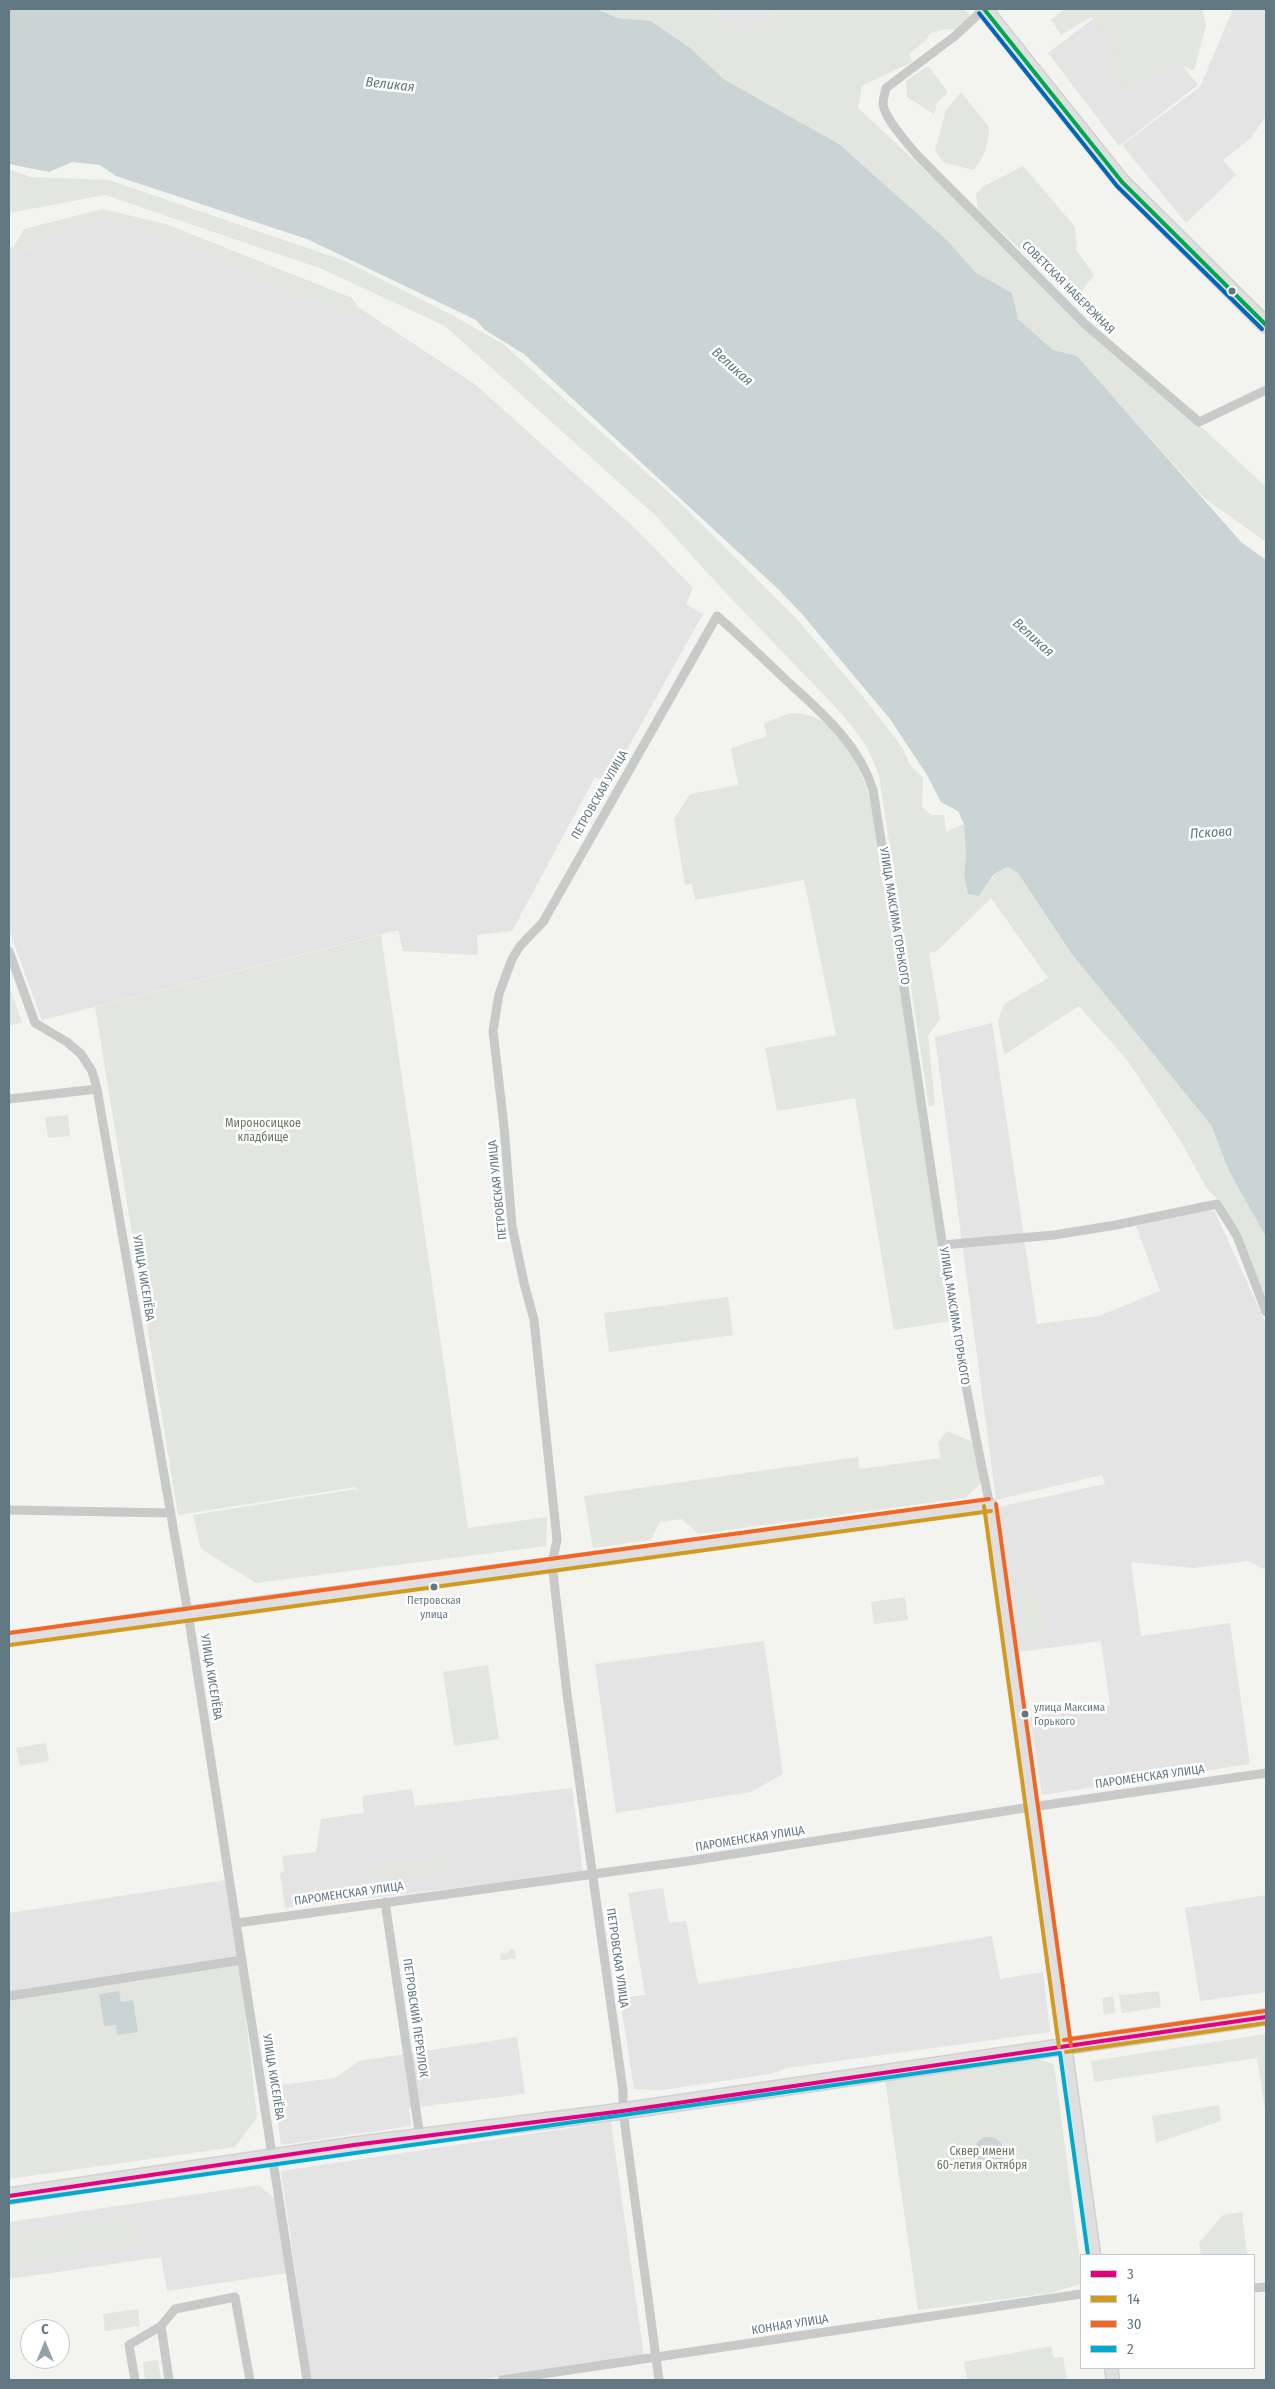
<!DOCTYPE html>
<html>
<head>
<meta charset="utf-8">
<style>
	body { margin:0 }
	#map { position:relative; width:1275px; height:2389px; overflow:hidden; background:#f3f3f0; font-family:"Fira Sans Condensed",sans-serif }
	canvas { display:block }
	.frame { position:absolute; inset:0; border:10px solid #617782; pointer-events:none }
	.legend { position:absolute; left:1080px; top:2254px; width:175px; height:115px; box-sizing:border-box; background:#fff; border:1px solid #c0c9cd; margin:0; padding:6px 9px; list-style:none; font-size:15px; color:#617782 }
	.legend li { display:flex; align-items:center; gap:10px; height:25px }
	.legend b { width:25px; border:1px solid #c0c9cd }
	.north { position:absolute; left:20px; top:2319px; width:50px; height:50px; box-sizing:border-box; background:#fff; border:1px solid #c0c9cd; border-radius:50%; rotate:0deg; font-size:14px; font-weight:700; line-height:20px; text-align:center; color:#617782 }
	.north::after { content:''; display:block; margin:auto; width:18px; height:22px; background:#94a2a8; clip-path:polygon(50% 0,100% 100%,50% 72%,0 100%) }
</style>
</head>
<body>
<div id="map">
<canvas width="1275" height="2389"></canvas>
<div class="frame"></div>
<ul class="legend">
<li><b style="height:6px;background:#e5007d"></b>3</li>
<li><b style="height:6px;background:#d29a20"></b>14</li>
<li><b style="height:6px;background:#f26522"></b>30</li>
<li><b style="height:6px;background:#00a9ce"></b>2</li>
</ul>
<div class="north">С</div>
</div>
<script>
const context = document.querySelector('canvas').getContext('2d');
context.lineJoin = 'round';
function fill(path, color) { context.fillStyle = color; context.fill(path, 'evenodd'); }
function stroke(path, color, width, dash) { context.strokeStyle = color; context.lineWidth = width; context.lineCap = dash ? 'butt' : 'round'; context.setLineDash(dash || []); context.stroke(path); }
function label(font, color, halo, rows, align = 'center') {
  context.font = font + ' "Fira Sans Condensed",sans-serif'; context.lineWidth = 5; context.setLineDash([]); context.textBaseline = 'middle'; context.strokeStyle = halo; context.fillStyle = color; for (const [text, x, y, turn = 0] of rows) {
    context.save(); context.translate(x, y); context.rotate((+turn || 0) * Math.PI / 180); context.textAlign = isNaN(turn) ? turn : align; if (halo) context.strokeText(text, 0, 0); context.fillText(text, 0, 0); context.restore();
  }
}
const built = new Path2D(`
	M 703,9 L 783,9 L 748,37 Z
	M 1106,9 L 1138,9 L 1198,85 L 1119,146 L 1048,53 Z
	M 1233,9 L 1266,9 L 1266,116 L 1251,138 L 1223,160 L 1236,175 L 1186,223 L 1122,145 L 1200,87 Z
	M 100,218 L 158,232 L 350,317 L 358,307 L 476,385 L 636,529 L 693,588 L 686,604 L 703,614 L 624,755 L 619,753 L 604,781 L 595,777 L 512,931 L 477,935 L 478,955 L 403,951 L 398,930 L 42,1020 L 9,930 L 9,246 L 22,252 L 72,227 Z
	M 992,1023 L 1037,1324 L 1099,1316 L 1160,1291 L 1136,1226 L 1210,1210 L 1215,1212 L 1266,1324 L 1266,1570 L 1248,1561 L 1193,1568 L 1131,1562 L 1141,1636 L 1230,1623 L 1250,1764 L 1042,1795 L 1030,1717 L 1110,1705 L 1101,1641 L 1018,1652 L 998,1507 L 1105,1484 L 1102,1475 L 996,1500 L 935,1037 Z
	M 764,1641 L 783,1774 L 751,1792 L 616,1813 L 595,1664 Z
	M 572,1788 L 583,1873 L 285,1908 L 280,1873 L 284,1872 L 282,1856 L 316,1852 L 321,1819 L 364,1813 L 362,1796 L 412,1789 L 415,1806 Z
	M 225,1880 L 240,1964 L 9,1999 L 9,1913 Z
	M 663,1888 L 669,1923 L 686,1921 L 698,1984 L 992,1936 L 1000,1979 L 1043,1972 L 1050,2032 L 787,2068 L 770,2074 L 662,2090 L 634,2089 L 620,1998 L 645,1995 L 628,1893 Z
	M 1266,1895 L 1266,1992 L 1200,2001 L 1185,1908 Z
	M 517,2037 L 525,2094 L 409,2108 L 411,2126 L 281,2145 L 273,2086 L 335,2078 L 359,2061 Z
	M 611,2122 L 644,2357 L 477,2380 L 311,2380 L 281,2171 Z
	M 259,2185 L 275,2199 L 287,2273 L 167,2291 L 161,2257 L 9,2279 L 9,2222 Z`);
const green = new Path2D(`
	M 596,9 L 703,9 L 748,36 L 783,9 L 964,9 L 971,17 L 958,30 L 948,29 L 930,33 L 925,41 L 909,54 L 912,62 L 862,86 L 858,108 L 1266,487 L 1266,542 L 1203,497 L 1077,357 L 1053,350 L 1018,319 L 1012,293 L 975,272 L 948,241 L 839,144 L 725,80 L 689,47 L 651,21 L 618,18 Z
	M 1065,9 L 1202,9 L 1206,25 L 1194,71 L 1173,60 L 1130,90 L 1107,63 L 1118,51 L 1091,17 L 1061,35 L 1051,20 Z
	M 928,66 L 948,92 L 937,103 L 934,114 L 907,97 L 906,81 Z
	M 961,92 L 989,127 C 988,144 985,157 973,170 L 943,162 L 935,150 L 946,110 Z
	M 1023,166 L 1075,227 L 1077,251 L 1094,275 L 1079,295 L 1070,296 L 978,210 L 976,194 L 984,186 Z
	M 9,169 L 30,177 L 109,180 L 345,261 L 452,315 L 503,344 L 678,501 L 795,617 L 865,699 L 902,747 L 911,766 L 923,778 L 922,807 L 931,815 L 944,815 L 946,832 L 964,824 L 966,855 L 964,874 L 979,896 L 995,874 L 1009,867 L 1018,873 L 1071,953 L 1211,1125 L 1229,1171 L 1266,1237 L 1266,1303 L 1242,1235 L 1222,1203 L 1207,1189 L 1180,1140 L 1128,1061 L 1079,1006 L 1004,1055 L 998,1021 L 1004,1004 L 1048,978 L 991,898 L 937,951 L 929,953 L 940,1019 L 928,1036 L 935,1104 L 929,1107 L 879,775 L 866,745 L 842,714 L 725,592 L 656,516 L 445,326 L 322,269 L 105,195 L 9,213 Z
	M 102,209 L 166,224 L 352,298 L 358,307 L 350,317 L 158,232 L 100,218 L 72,227 L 21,252 L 13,248 L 24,229 Z
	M 790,713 C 859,711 874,814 886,864 L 956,1320 L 894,1330 L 855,1098 L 777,1111 L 765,1048 L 836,1035 L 804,880 L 695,900 L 692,884 L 685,885 L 674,819 L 690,794 L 738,785 L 731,748 L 767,736 L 764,723 Z
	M 381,935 L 468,1528 L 547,1517 L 546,1546 L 256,1583 L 201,1549 L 193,1515 L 356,1489 L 360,1505 L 356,1487 L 178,1515 L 95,1007 Z
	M 9,986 L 22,1022 L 9,1026 Z
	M 68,1115 L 70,1136 L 48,1138 L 45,1117 Z
	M 728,1297 L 733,1335 L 609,1352 L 604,1313 Z
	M 947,1431 L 975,1443 L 981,1483 L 965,1498 L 698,1534 L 682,1519 L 660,1522 L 651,1540 L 593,1548 L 584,1496 L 858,1457 L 859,1469 L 941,1458 L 938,1443 Z
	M 1025,1567 L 1030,1602 L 1040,1601 L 1045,1637 L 1027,1640 L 1018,1568 Z
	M 905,1597 L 908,1620 L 874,1624 L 871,1602 Z
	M 488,1665 L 499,1739 L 454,1746 L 443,1672 Z
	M 46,1743 L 49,1761 L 20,1766 L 16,1748 Z
	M 446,1857 L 448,1872 L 375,1882 L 373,1867 Z
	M 509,1949 L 514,1949 L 516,1958 L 501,1960 L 500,1954 L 510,1952 Z
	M 240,1964 L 257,2118 L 235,2147 L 9,2179 L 9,1999 Z
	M 1159,1991 L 1161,2007 L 1122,2013 L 1119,1995 Z
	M 1113,1996 L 1115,2013 L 1104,2015 L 1102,1998 Z
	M 1266,2034 L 1266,2116 L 1257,2058 L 1094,2082 L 1091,2061 Z
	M 1035,2058 L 1054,2064 L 1081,2267 L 1081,2284 L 1050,2293 L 918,2310 L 885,2079 Z
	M 1219,2105 L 1221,2121 L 1156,2143 L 1152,2116 Z
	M 1242,2212 L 1247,2255 L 1201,2255 L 1199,2243 L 1223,2215 Z
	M 137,2217 L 141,2244 L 9,2265 L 9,2236 Z
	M 138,2309 L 140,2326 L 105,2331 L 103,2314 Z
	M 1051,2346 L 1054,2358 L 1063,2357 L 1067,2380 L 967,2379 L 964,2362 Z
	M 158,2360 L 161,2380 L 145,2380 L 143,2362 Z`);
const water = new Path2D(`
	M 9,9 L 596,9 L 618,18 L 651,21 L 689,47 L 725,80 L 839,144 L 948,241 L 975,272 L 1012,293 L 1018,319 L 1053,350 L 1077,356 L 1241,542 L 1266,560 L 1266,1237 L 1229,1171 L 1211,1125 L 1071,953 L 1018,873 L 1008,867 L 994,874 L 979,896 L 968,894 L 964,874 L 966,855 L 964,824 L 958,811 L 941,802 L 927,775 L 890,719 L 802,614 L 777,588 L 524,354 L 485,330 L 476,320 L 307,239 L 116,176 L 100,165 L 72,162 L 49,172 L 9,164 Z
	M 119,1991 L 121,2002 L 133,2000 L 138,2032 L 117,2035 L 116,2025 L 104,2026 L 99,1994 Z
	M974 2152a15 15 0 1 1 30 0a15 15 0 1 1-30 0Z`);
const minor = new Path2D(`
	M 984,9 L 955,36 L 886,88 C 885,93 883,99 883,104 C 884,118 908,144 918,156 L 1085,324 L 1199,422 L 1266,390
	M 9,951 L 35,1023 L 67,1042 L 81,1054 L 92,1071 L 97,1089 L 188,1613 L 307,2380
	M 9,1099 L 97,1089
	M 943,1245 L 1054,1235 L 1116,1225 L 1217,1204 L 1237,1236 L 1266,1312
	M 9,1510 L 170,1513
	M 385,1902 L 420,2137
	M 237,1923 L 689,1861 L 1018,1809 L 1266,1773
	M 9,1996 L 242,1960
	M 1254,2288 L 1266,2287
	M 161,2326 L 169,2380
	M 135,2380 L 129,2345 L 161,2326 L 175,2309 L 235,2297 L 250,2380
	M 502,2380 L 1081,2294
	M 659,2380 L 623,2111 L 623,2090 L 567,1694 L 552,1563 L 557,1540 L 534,1320 L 524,1283 L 512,1226 L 504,1126 L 493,1031 L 499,994 L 512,959 L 520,946 L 543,922 L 717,616 C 741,637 764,659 787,681 C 821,712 859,744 873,790 C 889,887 904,984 918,1081 C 939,1223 959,1365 990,1505`);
const secondary = new Path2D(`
	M 9,1639 L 188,1613 L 990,1505 L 1094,2255
	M 1111,2368 L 1113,2380`);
const primary = new Path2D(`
	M 984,9 L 1122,182 L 1266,325
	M 9,2196 L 354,2145 L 623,2111 L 1266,2017`);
const bus1 = new Path2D(`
	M 9,2196 L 354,2145 L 623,2111 L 1266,2017`);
const bus2 = new Path2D(`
	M 984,1506 L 1059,2047
	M 10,1645 L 991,1511
	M 1066,2052 L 1266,2023`);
const bus3 = new Path2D(`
	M 996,1504 L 1071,2045
	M 9,1633 L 989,1499
	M 1064,2040 L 1265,2011`);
const bus4 = new Path2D(`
	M 10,2202 L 1060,2053 L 1088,2255`);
const bus5 = new Path2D(`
	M 984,9 L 1122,182 L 1266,325`);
const bus6 = new Path2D(`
	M 979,13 L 1117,186 L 1262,329`);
const markers = [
	[1232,291,4.5,"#617782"],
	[434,1587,4.5,"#617782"],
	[1025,1714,4.5,"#617782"]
];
const busNames = [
	["Петровская",434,1601],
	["улица",434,1615],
	["улица Максима",1034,1708,"left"],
	["Горького",1034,1722,"left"]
];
const streetNames = [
	["СОВЕТСКАЯ НАБЕРЕЖНАЯ",1068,288,45],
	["ПЕТРОВСКАЯ УЛИЦА",600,795,-60],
	["УЛИЦА МАКСИМА ГОРЬКОГО",894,916,81],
	["ПЕТРОВСКАЯ УЛИЦА",498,1190,-96],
	["УЛИЦА КИСЕЛЁВА",143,1278,81],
	["УЛИЦА МАКСИМА ГОРЬКОГО",954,1316,81],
	["УЛИЦА КИСЕЛЁВА",211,1677,81],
	["ПАРОМЕНСКАЯ УЛИЦА",1150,1777,-8],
	["ПАРОМЕНСКАЯ УЛИЦА",750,1839,-9],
	["ПАРОМЕНСКАЯ УЛИЦА",349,1894,-8],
	["ПЕТРОВСКАЯ УЛИЦА",617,1958,82],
	["ПЕТРОВСКИЙ ПЕРЕУЛОК",415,2018,82],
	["УЛИЦА КИСЕЛЁВА",273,2077,81],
	["КОННАЯ УЛИЦА",790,2325,-9]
];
const parkNames = [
	["Мироносицкое",263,1124],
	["кладбище",263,1138],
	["Сквер имени",982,2152],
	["60-летия Октября",982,2166]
];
const waterNames = [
	["Великая",390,85,6],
	["Великая",732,367,42],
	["Великая",1033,638,42],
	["Пскова",1211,833,-4]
];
fill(built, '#e3e4e3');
fill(green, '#e2e6de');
fill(water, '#cad4d5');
stroke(secondary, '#ced0cf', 15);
stroke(primary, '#d1d1d1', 18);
stroke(minor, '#c8caca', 9);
stroke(secondary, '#dedfde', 12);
stroke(primary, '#dedfde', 15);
stroke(bus1, '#e5007d', 4);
stroke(bus2, '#d29a20', 4);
stroke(bus3, '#f26522', 4);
stroke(bus4, '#00a9ce', 4);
stroke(bus5, '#00a651', 4);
stroke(bus6, '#0065bd', 4);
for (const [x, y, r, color] of markers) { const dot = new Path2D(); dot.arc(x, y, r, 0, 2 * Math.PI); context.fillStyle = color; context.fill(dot); stroke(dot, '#fff', 2); }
label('11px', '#617782', '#fff', busNames);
label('12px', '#617782', '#fff', streetNames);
label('12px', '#687960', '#fff', parkNames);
label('italic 14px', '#5c7a80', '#fff', waterNames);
</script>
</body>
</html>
